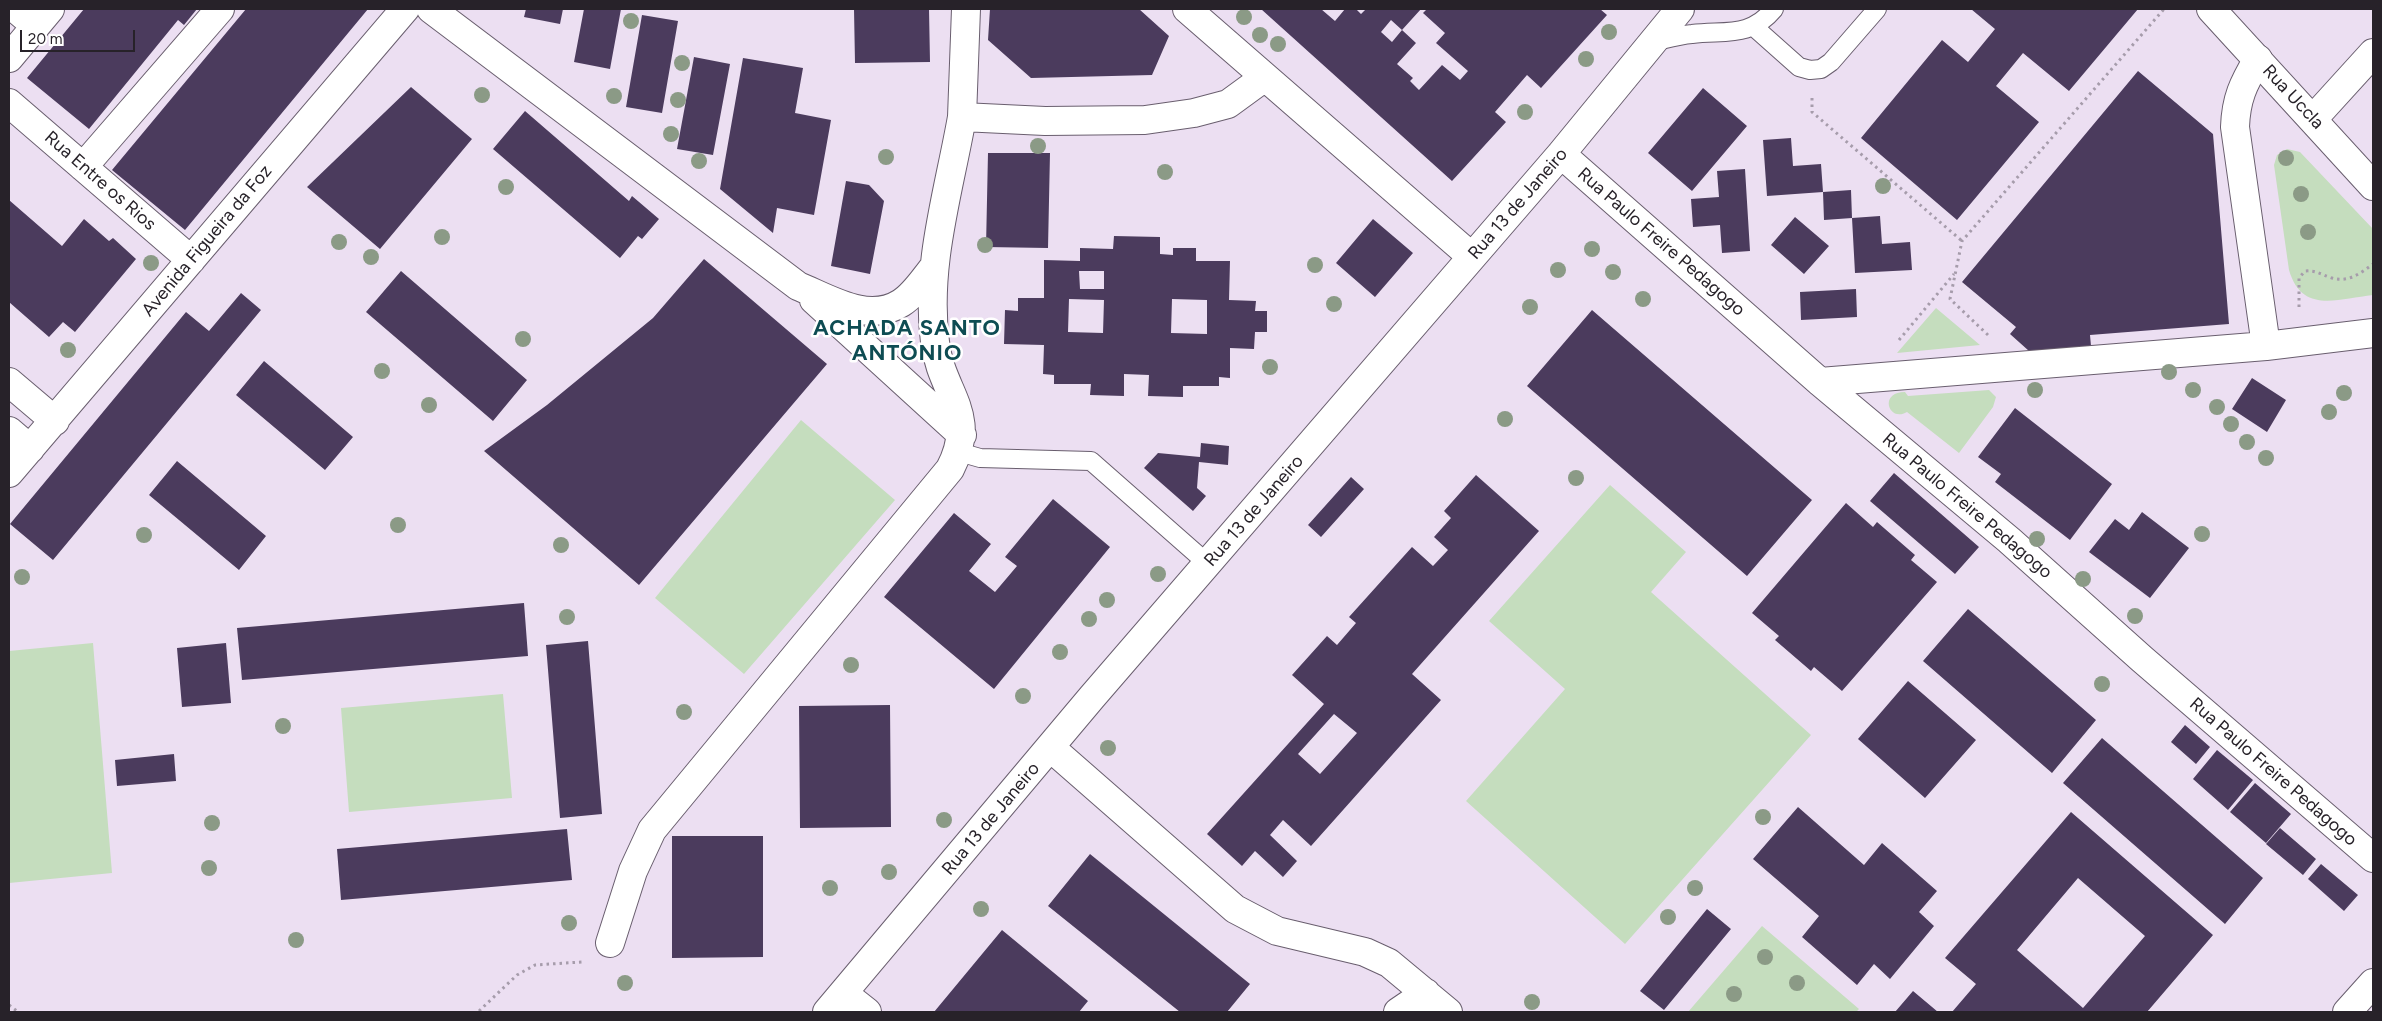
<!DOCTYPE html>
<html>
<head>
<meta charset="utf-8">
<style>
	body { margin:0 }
	#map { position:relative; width:2382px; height:1021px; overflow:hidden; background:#ecdff2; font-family:Figtree,sans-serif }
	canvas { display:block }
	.frame { position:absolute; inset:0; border:10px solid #272229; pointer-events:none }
	.scale { position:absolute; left:20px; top:30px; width:115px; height:22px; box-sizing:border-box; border:2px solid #272229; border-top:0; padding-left:6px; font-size:15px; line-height:18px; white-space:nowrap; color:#272229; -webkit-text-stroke:4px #fff; paint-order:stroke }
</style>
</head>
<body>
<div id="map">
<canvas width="2382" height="1021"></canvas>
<div class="frame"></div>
<div class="scale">20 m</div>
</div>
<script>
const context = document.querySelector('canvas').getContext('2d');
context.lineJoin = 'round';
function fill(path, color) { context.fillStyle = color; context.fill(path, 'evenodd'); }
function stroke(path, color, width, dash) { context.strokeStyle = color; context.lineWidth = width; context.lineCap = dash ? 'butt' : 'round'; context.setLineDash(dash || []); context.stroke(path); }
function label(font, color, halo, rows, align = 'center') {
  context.font = font + ' Figtree,sans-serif'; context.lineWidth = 5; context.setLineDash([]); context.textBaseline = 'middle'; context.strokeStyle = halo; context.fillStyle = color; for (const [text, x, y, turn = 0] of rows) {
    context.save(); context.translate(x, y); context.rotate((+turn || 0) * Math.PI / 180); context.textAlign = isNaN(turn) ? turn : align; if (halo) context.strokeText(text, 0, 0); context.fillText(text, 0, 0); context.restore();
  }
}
const green = new Path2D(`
	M 2287,149 L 2300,152 L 2373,229 L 2373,295 C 2337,299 2302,314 2289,270 L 2274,165 L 2277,155 Z
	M 1936,308 L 1980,345 L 1897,353 Z
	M 1989,390 L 1996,397 L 1993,407 L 1959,453 L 1907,412 C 1889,423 1878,392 1905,392 L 1908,396 Z
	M 801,420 L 895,500 L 744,674 L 655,598 Z
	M 1610,485 L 1686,552 L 1651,592 L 1811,735 L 1625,944 L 1466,801 L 1565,689 L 1489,621 Z
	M 93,643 L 112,873 L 9,883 L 9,651 Z
	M 503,694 L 512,798 L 349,812 L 341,708 Z
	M 1762,926 L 1859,1009 L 1856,1012 L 1688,1012 Z`);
const building = new Path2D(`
	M 84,9 L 197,9 L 184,25 L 178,20 L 89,129 L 27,78 Z
	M 246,9 L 368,9 L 185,230 L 112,170 Z
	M 526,9 L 563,9 L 560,24 L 524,17 Z
	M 584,9 L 621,9 L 610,69 L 574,62 Z
	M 854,9 L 929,9 L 930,62 L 855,63 Z
	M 990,9 L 1139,9 L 1169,36 L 1152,75 L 1031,78 L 988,40 Z
	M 1261,9 L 1321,9 L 1335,21 L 1345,9 L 1356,9 L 1361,14 L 1366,9 L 1421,9 L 1402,30 L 1416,43 L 1397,64 L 1413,78 L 1410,81 L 1419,90 L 1442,65 L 1460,80 L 1468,71 L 1436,43 L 1445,33 L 1423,13 L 1427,9 L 1600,9 L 1607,15 L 1541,88 L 1527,75 L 1495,112 L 1506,122 L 1452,181 ZM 1391,20 L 1402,30 L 1392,42 L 1381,32 Z
	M 1971,9 L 2138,9 L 2069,91 L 2023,53 L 1996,86 L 2039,122 L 1957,220 L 1861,138 L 1942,40 L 1968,62 L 1995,29 Z
	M 642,15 L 678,21 L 662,113 L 626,107 Z
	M 694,57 L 730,64 L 713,155 L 677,149 Z
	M 743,58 L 803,68 L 795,113 L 831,120 L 814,215 L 777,208 L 773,233 L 720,189 Z
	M 2138,71 L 2213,134 L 2229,324 L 2090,335 L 2091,346 L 2029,351 L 2010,334 L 2016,327 L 1962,282 Z
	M 411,87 L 472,139 L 380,249 L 307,187 Z
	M 1703,88 L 1747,126 L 1692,191 L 1648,153 Z
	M 525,111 L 629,201 L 632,196 L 659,219 L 642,239 L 638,236 L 620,258 L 493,149 Z
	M 1791,138 L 1793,166 L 1821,164 L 1823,192 L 1851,190 L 1852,218 L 1880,216 L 1882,244 L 1910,242 L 1912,270 L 1855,273 L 1852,218 L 1824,220 L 1823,192 L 1767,196 L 1763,140 Z
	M 988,153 L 1050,153 L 1048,248 L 986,247 Z
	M 1745,169 L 1750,251 L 1722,253 L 1720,225 L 1693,227 L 1691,199 L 1719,197 L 1717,171 Z
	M 846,181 L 869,185 L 884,201 L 870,274 L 831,266 Z
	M 9,200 L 62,246 L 84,219 L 109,241 L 113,238 L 136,259 L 75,332 L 63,322 L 49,337 L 9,302 Z
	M 1795,217 L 1829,246 L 1804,274 L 1771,245 Z
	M 1373,219 L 1413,253 L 1375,297 L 1336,263 Z
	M 1114,236 L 1160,237 L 1160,254 L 1173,255 L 1173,248 L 1196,248 L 1196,261 L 1230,261 L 1229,300 L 1256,301 L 1255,311 L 1267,311 L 1267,332 L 1255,332 L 1254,349 L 1230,348 L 1230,378 L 1219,377 L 1219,386 L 1183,386 L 1183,397 L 1148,396 L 1149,375 L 1124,374 L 1124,396 L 1090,395 L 1091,384 L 1054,384 L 1054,375 L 1043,374 L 1044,345 L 1004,344 L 1005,310 L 1018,311 L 1018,298 L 1044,298 L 1044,260 L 1080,261 L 1080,248 L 1113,249 ZM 1079,271 L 1104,271 L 1104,289 L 1080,289 ZM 1069,299 L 1104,300 L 1103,333 L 1068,332 ZM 1172,299 L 1207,300 L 1207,334 L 1171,333 Z
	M 704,259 L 827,364 L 639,585 L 484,451 L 547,405 L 653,318 Z
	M 401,271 L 527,380 L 493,421 L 366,312 Z
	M 1856,289 L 1857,317 L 1801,320 L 1800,292 Z
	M 241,293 L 261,310 L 53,560 L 10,524 L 186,312 L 209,331 Z
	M 1592,310 L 1812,500 L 1747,576 L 1527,386 Z
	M 264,361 L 353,437 L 325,470 L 236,395 Z
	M 2252,378 L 2286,400 L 2267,432 L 2232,409 Z
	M 2015,408 L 2112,484 L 2070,540 L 1995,482 L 2001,474 L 1978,457 Z
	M 1201,443 L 1229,446 L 1228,465 L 1199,462 L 1197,488 L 1206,496 L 1193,511 L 1144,468 L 1158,453 L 1200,457 Z
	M 177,461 L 266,536 L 239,570 L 149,495 Z
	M 1894,473 L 1979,547 L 1955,574 L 1870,501 Z
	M 1476,475 L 1539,531 L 1412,674 L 1441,700 L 1311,846 L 1283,820 L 1270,835 L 1297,861 L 1283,877 L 1255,851 L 1242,866 L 1207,834 L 1324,704 L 1292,675 L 1327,636 L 1337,645 L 1356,623 L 1349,617 L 1412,547 L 1433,566 L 1448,550 L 1434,537 L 1451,518 L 1444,511 ZM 1334,714 L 1357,733 L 1320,774 L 1298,754 Z
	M 1351,477 L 1364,489 L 1321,537 L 1308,525 Z
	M 1053,499 L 1110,547 L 994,689 L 884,597 L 954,513 L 991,544 L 969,571 L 995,592 L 1017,566 L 1005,557 Z
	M 1846,503 L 1873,527 L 1877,522 L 1915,555 L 1911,560 L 1937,582 L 1842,691 L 1814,667 L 1811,671 L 1775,640 L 1779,636 L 1752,613 Z
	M 2142,512 L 2189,548 L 2150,598 L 2089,552 L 2115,519 L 2129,530 Z
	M 524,603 L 528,656 L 242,680 L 237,628 Z
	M 1968,609 L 2096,720 L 2052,773 L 1923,661 Z
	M 588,641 L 602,814 L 560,818 L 546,645 Z
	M 226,643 L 231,703 L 182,707 L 177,648 Z
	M 1908,681 L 1976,740 L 1925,798 L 1858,739 Z
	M 890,705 L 891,827 L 800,828 L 799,706 Z
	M 2185,725 L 2210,747 L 2196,764 L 2171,742 Z
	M 2102,738 L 2263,878 L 2225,924 L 2063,783 Z
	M 2217,750 L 2253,780 L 2228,810 L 2193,779 Z
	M 174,754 L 176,781 L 117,786 L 115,760 Z
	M 2255,783 L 2291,814 L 2266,843 L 2230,812 Z
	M 1798,807 L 1864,865 L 1882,843 L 1937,891 L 1919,912 L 1934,926 L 1890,979 L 1874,964 L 1857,985 L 1802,937 L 1819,916 L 1753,859 Z
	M 2071,812 L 2213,935 L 2147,1012 L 1952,1012 L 1976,984 L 1945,958 ZM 2078,878 L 2145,936 L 2083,1008 L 2017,950 Z
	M 2280,828 L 2316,859 L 2303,875 L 2266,844 Z
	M 567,829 L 572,880 L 341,900 L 337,849 Z
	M 672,836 L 763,836 L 763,957 L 672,958 Z
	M 1090,854 L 1250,984 L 1227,1012 L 1180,1012 L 1048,906 Z
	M 2321,864 L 2358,895 L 2344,911 L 2308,879 Z
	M 1707,909 L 1731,929 L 1664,1010 L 1640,991 Z
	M 1002,930 L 1088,1001 L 1079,1012 L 934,1012 Z
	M 1913,991 L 1938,1012 L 1895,1012 Z`);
const path = new Path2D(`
	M 1812,98 L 1812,112 L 1962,241
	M 2299,307 L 2299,278 L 2305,271 C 2316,270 2322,275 2332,278 C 2348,283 2361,273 2373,264
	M 1988,335 L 1950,299 L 1962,241 L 2164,9
	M 1899,340 L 1954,274
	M 9,1005 L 18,1012
	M 479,1011 L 517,975 L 535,965 L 582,962`);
const service = new Path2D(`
	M 1754,27 L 1799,67 L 1810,70 L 1821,69 L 1831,62 L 1877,9
	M 1653,42 C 1666,39 1679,35 1692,34 C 1726,30 1750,38 1774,9
	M 959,452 L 980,458 L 1091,461 L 1208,564`);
const minor = new Path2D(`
	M 16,9 L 36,26
	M 431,9 L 798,286 C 830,299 868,324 901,303 C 914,295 924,279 933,268
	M 1187,9 L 1472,257
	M 9,58 L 50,9
	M 2258,59 C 2243,84 2236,99 2235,127 L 2266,346
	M 9,103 L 191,260
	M 962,117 L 966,9
	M 2313,119 L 2373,53
	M 1561,154 L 1820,382 L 2009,540 L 2142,659 L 2373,858
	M 83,167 L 220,9
	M 814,300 L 962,435
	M 9,382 L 55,421
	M 1820,382 L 2266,346 L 2373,333
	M 9,431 L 30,449
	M 9,473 L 405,9
	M 1051,748 L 1235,909 L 1277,931 L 1365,952 L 1389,963 L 1448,1012
	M 610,943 L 633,871 L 652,830 L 950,469 C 979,413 941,394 935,342 C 925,266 949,191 962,117 L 1045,121 L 1145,120 L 1194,113 L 1228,104 L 1265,77
	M 843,993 L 867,1012
	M 827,1012 L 1092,697 L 1561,154 L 1680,9
	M 1398,1012 L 1426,993`);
const tertiary = new Path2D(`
	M 2211,9 L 2373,186
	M 2347,1012 L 2373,983`);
const trees = [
	[1244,17],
	[631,21],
	[1609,32],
	[1260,35],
	[1278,44],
	[1586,59],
	[682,63],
	[482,95],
	[614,96],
	[678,100],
	[1525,112],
	[671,134],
	[1038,146],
	[886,157],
	[2286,158],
	[699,161],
	[1165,172],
	[1883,186],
	[506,187],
	[2301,194],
	[2308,232],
	[442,237],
	[339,242],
	[985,245],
	[1592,249],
	[371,257],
	[151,263],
	[1315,265],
	[1558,270],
	[1613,272],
	[1643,299],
	[1334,304],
	[1530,307],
	[523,339],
	[68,350],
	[1270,367],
	[382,371],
	[2169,372],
	[2035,390],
	[2193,390],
	[2344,393],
	[429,405],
	[2217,407],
	[2329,412],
	[1505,419],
	[2231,424],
	[2247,442],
	[2266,458],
	[1576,478],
	[398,525],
	[2202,534],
	[144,535],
	[2037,539],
	[561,545],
	[1158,574],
	[22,577],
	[2083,579],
	[1107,600],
	[2135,616],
	[567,617],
	[1089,619],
	[1060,652],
	[851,665],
	[2102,684],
	[1023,696],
	[684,712],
	[283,726],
	[1108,748],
	[1763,817],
	[944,820],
	[212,823],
	[209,868],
	[889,872],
	[830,888],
	[1695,888],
	[981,909],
	[1668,917],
	[569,923],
	[296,940],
	[1765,957],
	[625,983],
	[1797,983],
	[1734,994],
	[1532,1002]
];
const streetNames = [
	["Rua Uccla",2293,97,47],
	["Rua Entre os Rios",100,181,41],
	["Rua 13 de Janeiro",1518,204,-49],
	["Avenida Figueira da Foz",207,241,-50],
	["Rua Paulo Freire Pedagogo",1661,242,41],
	["Rua Paulo Freire Pedagogo",1967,506,40],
	["Rua 13 de Janeiro",1254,511,-49],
	["Rua Paulo Freire Pedagogo",2273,772,41],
	["Rua 13 de Janeiro",991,819,-50]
];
const districtNames = [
	["ACHADA SANTO",907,329],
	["ANTÓNIO",907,354]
];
fill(green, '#c5ddbe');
fill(building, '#4b3b5d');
stroke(service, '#695e6e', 20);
stroke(minor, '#695e6e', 30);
stroke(tertiary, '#695e6e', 30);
stroke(path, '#a69cab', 3, [2.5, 4]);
stroke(service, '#fff', 18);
stroke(minor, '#fff', 28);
stroke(tertiary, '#fff', 28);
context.fillStyle = '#8b9a86';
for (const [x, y] of trees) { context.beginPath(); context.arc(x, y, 8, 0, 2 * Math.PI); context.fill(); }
label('18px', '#272229', '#fff', streetNames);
context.letterSpacing = '1px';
label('bold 22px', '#0e4c53', '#fff', districtNames);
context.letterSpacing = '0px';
</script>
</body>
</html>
